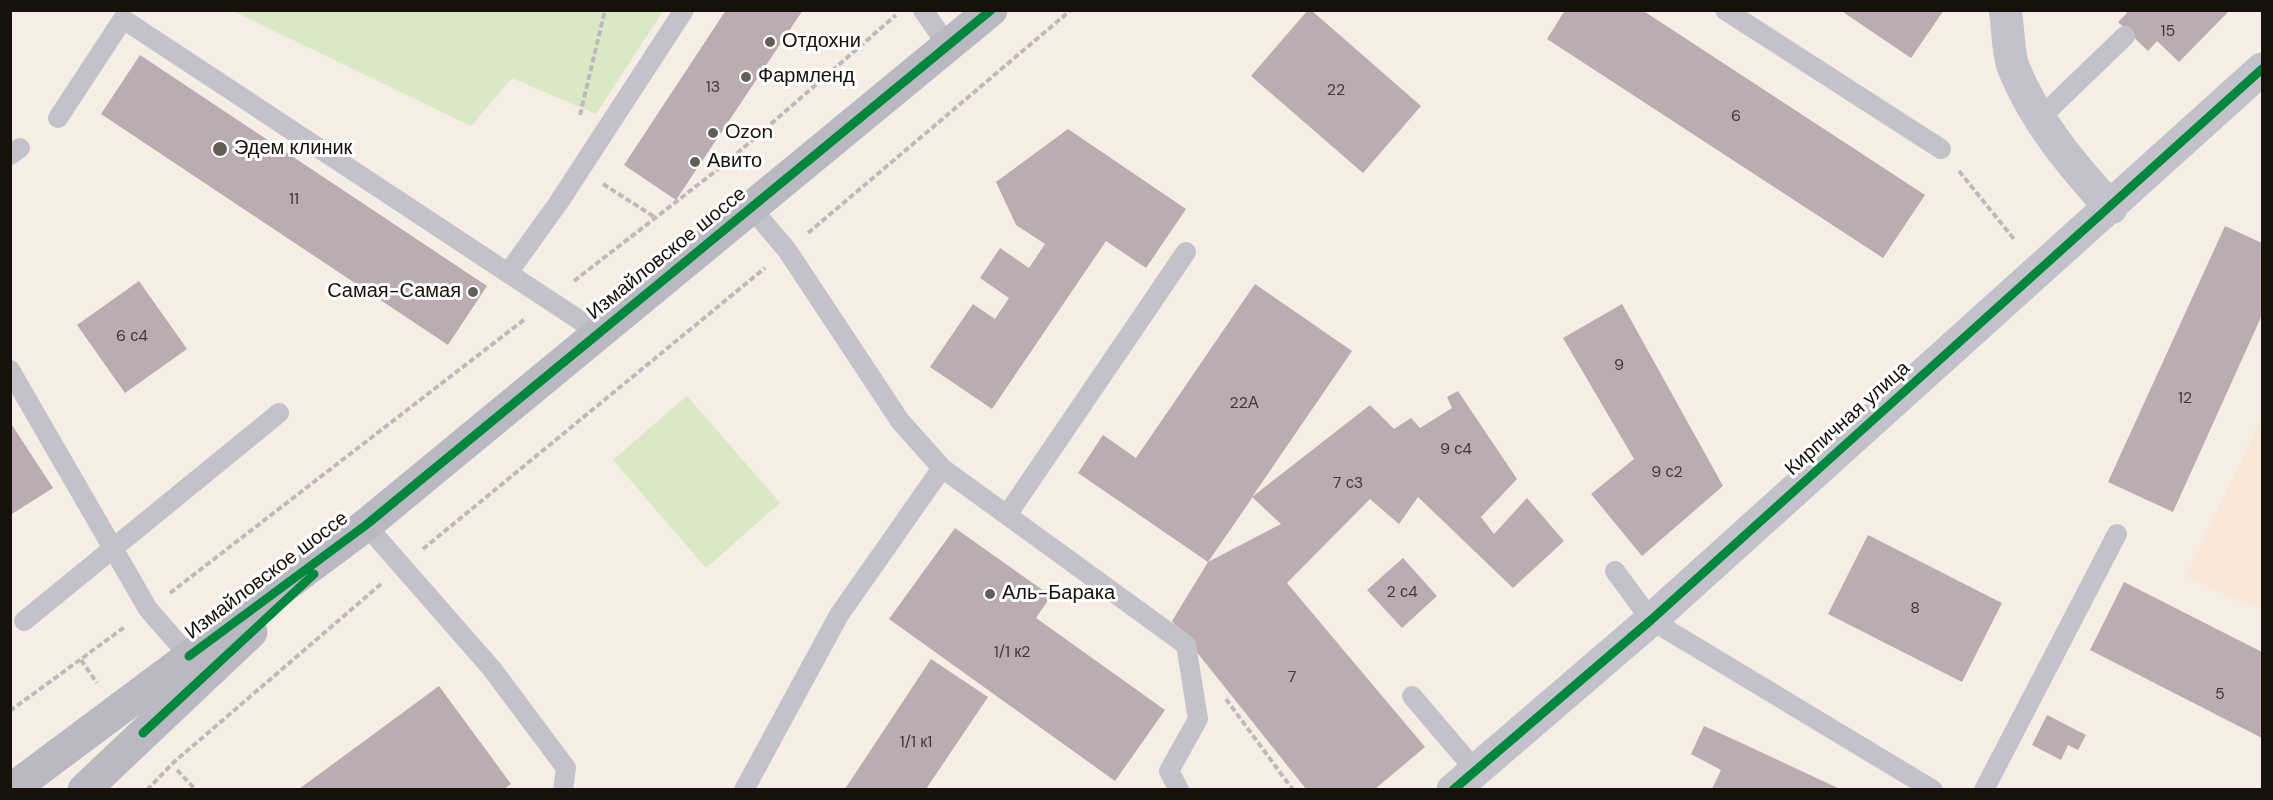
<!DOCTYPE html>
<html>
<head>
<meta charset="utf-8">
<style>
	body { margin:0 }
	#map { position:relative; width:2273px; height:800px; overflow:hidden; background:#f6ede5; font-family:"DM Sans",sans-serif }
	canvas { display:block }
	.frame { position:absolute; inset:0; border:12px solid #17110c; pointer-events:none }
</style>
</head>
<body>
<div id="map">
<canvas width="2273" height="800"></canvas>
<div class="frame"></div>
</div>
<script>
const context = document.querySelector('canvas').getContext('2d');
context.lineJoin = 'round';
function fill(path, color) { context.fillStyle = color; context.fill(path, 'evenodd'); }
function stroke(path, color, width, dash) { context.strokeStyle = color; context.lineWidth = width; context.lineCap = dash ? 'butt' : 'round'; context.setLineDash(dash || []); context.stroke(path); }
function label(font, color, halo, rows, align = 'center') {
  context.font = font + ' "DM Sans",sans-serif'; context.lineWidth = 6; context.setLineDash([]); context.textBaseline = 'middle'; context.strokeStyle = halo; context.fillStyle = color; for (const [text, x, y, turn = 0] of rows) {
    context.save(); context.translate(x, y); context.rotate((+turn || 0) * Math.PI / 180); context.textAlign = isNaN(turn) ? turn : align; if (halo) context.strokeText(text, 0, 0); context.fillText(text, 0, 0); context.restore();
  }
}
const built = new Path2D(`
	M 2262,418 L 2262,611 L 2186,576 Z`);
const green = new Path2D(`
	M 233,11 L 663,11 L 596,114 L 512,78 L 471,126 Z
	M 687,396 L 780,503 L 706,568 L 613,460 Z`);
const building = new Path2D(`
	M 726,10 L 803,10 L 676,200 L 624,165 Z
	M 1308,10 L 1311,10 L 1421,106 L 1363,173 L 1251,76 Z
	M 1565,10 L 1642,10 L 1925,195 L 1883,258 L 1547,39 Z
	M 1840,10 L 1944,10 L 1911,58 Z
	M 2124,10 L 2230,10 L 2179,62 L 2157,41 L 2148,51 L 2118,22 L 2127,13 Z
	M 140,55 L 487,286 L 448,345 L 101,114 Z
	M 1068,129 L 1186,209 L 1146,268 L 1106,241 L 992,409 L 930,367 L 973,304 L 995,319 L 1009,298 L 980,278 L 1000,248 L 1029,268 L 1045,244 L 1016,225 L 996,182 Z
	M 2225,226 L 2262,243 L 2262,315 L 2173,512 L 2108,482 Z
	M 139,281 L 187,349 L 125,393 L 77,325 Z
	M 1255,284 L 1352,351 L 1252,497 L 1370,405 L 1394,429 L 1411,418 L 1420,428 L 1452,408 L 1447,397 L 1458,391 L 1517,479 L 1481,517 L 1494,534 L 1527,498 L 1564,541 L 1513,588 L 1418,497 L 1399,524 L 1370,499 L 1287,583 L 1425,747 L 1375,789 L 1306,789 L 1172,621 L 1208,562 L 1078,473 L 1103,435 L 1136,458 ZM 1252,497 L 1281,524 L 1208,562 L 1250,501 Z
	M 1622,304 L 1723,486 L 1642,556 L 1591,494 L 1634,459 L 1563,338 Z
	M 10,422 L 53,488 L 10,515 Z
	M 955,528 L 1051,596 L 1036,618 L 1165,710 L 1115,781 L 889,619 Z
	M 1868,535 L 2002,603 L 1962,682 L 1828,614 Z
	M 1403,558 L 1437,596 L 1402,628 L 1367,590 Z
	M 2124,582 L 2262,652 L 2262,738 L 2090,650 Z
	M 931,659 L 988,697 L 926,789 L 845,789 Z
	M 439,686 L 511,784 L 504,789 L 299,789 Z
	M 2047,715 L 2086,735 L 2078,750 L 2068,745 L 2061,760 L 2032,745 Z
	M 1704,726 L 1735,740 L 1840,789 L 1712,789 L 1721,770 L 1691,754 Z`);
const path = new Path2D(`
	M 580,115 L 605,10
	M 1959,171 L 2014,239
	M 603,184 L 656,218
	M 808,233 L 1071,10
	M 574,281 L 726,163 L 896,15
	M 423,549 L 765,268
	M 170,593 L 525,319
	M 81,660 L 97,683
	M 1226,699 L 1293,790
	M 10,711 L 126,626
	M 177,770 L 196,790
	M 147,790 L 173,763 L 381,584`);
const lane = new Path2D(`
	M 923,10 L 948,46
	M 1725,10 L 1941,149
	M 58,118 L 123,19 L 599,333
	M 2040,118 L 2125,36
	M 10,155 L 20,148
	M 752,209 L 787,250 L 900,421 L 942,468 L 1186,645 L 1198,719 L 1169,771 L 1179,790
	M 508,273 L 559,202 L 684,10
	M 10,370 L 148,609 L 189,656
	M 1007,515 L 1186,252
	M 366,525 L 492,669 L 566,768 L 563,790
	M 1615,571 L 1651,620 L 1933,790
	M 24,621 L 279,413
	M 1412,696 L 1476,771
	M 744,790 L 839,615 L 942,468
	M 1984,790 L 2117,534`);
const street = new Path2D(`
	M 2005,10 C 2009,29 2007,52 2014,69 C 2036,123 2073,166 2111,208
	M 1453,790 L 1651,620 L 2262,69`);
const secondary = new Path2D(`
	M 11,790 L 366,525 L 991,10
	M 84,790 L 251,632`);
const cycleway = new Path2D(`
	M 189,656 L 366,525 L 991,10
	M 143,733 L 314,574
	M 1453,790 L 1651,620 L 2262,69`);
const markers = [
	[770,42,6,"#655e58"],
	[746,77,6,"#655e58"],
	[713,133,6,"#655e58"],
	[220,149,8,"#655e58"],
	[695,162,6,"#655e58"],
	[473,292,6,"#655e58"],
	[990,594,6,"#655e58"]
];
const numberNames = [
	["15",2168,32],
	["13",713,88],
	["22",1336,91],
	["6",1736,117],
	["11",294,200],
	["6 с4",132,337],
	["9",1619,366],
	["12",2185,399],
	["22А",1244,404],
	["9 с4",1456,450],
	["9 с2",1667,473],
	["7 с3",1348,484],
	["2 с4",1402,593],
	["8",1915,609],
	["1/1 к2",1012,653],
	["7",1292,678],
	["5",2220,695],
	["1/1 к1",916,743]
];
const poiNames = [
	["Отдохни",782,42],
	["Фармленд",758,77],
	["Ozon",725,133],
	["Эдем клиник",234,149],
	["Авито",707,162],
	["Самая-Самая",461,292,"right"],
	["Аль-Барака",1002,594]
];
const streetNames = [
	["Измайловское шоссе",667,254,-39],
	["Кирпичная улица",1848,419,-42],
	["Измайловское шоссе",267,576,-37]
];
fill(built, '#f8e7d7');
fill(green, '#d9e8c5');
fill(building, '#baacb1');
stroke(path, '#bcbabc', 4, [6, 3]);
stroke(lane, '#c3c2ca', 20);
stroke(street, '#c3c2ca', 33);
stroke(secondary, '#bab9c2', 33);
stroke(cycleway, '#00873e', 9);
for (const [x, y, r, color] of markers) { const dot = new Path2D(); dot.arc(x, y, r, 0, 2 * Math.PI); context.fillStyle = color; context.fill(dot); stroke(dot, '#fff', 2); }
label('16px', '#403835', null, numberNames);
label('20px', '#17110c', '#fff', poiNames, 'left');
label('20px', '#17110c', '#fff', streetNames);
</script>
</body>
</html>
